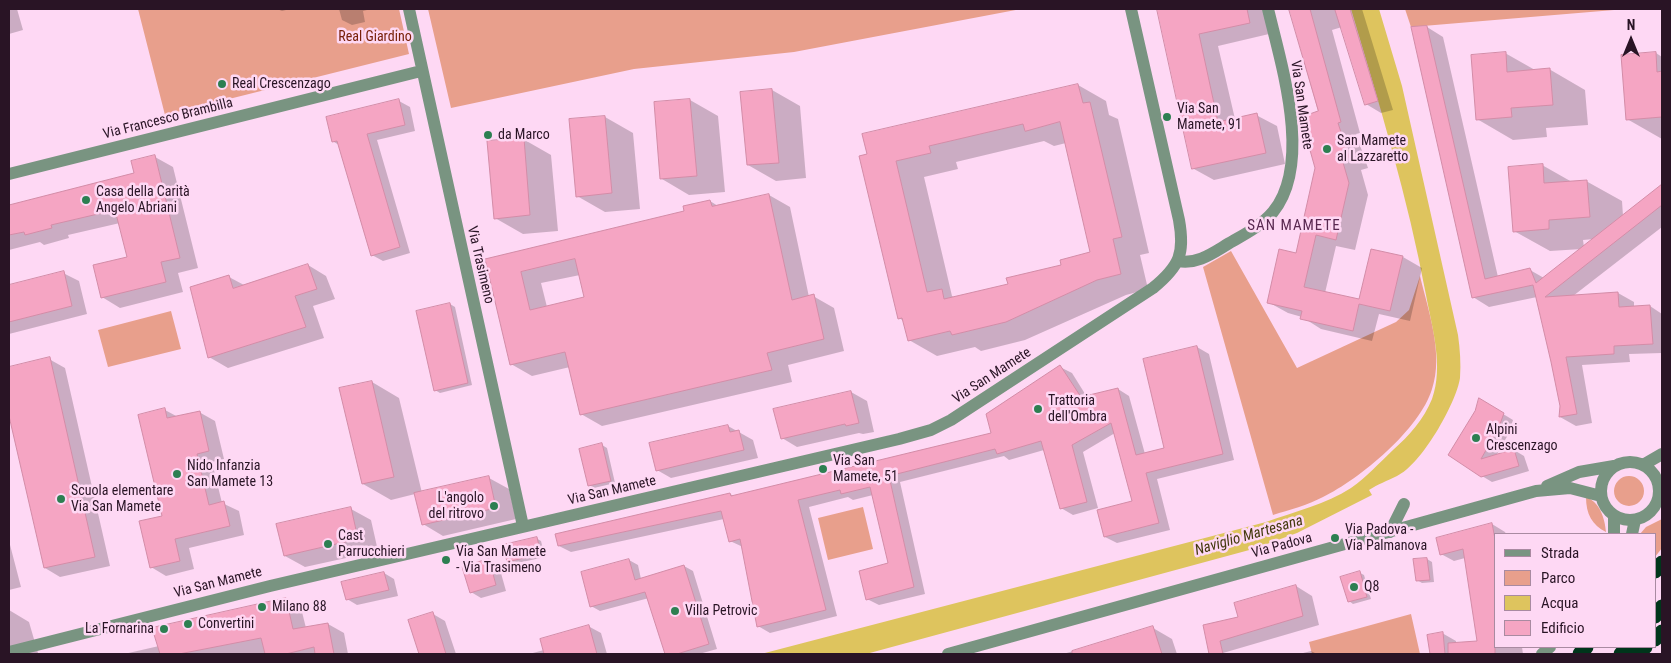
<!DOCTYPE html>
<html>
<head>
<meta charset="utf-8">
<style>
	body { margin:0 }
	#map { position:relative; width:1671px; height:663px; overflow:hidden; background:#fed8f4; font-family:"Roboto Condensed",sans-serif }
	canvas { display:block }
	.frame { position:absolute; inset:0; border:10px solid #291425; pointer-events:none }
	.legend { position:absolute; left:1494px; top:533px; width:162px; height:115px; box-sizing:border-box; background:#fed8f4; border:1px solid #a98aa1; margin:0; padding:6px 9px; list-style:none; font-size:15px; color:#291425 }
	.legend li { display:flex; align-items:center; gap:10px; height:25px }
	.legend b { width:25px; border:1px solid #a98aa1 }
	.north { position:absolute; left:1606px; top:15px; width:50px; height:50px; -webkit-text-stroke:4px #fed8f4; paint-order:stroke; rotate:0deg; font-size:14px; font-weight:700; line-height:20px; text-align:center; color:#291425 }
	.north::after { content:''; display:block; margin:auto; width:18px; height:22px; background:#291425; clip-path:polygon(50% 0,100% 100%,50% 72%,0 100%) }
</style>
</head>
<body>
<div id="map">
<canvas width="1671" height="663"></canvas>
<div class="frame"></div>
<ul class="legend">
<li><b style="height:6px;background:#799481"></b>Strada</li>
<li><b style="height:14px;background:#e89f8c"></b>Parco</li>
<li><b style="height:14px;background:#dec45e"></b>Acqua</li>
<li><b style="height:14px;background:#f5a5c3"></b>Edificio</li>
</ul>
<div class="north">N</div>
</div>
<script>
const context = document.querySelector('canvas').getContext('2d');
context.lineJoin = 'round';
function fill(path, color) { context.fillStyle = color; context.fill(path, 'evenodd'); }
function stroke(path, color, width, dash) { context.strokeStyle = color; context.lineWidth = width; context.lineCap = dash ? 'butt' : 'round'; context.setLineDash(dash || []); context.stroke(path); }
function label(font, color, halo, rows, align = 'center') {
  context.font = font + ' "Roboto Condensed",sans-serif'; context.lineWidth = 5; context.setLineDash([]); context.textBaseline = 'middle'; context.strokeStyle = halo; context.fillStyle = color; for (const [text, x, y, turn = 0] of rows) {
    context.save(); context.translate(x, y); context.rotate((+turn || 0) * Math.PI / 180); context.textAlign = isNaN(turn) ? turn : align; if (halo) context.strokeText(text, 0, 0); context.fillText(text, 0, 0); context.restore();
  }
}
const green = new Path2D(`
	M 138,9 L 399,9 L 409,54 L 165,115 Z
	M 428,9 L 1021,9 L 794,52 L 634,69 L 451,108 Z
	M 1405,9 L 1626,9 L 1411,27 Z
	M 1231,251 L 1297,368 L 1396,322 L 1409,310 L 1420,276 C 1428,310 1444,354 1432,389 C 1420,429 1360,479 1323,497 C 1308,505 1289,510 1273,515 L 1203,267 Z
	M 171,311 L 181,349 L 108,367 L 98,330 Z
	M1614 491a15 15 0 1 1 30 0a15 15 0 1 1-30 0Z
	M 1586,497 C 1600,502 1605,519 1606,532 C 1592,525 1586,514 1586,497 Z
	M 863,507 L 873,549 L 828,560 L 818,518 Z
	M 1662,519 L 1662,548 L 1655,557 L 1655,534 L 1640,534 L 1646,527 Z
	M 1411,614 L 1420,654 L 1312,654 L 1309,642 Z`);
const water = new Path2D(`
	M 1351,9 L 1379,9 L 1402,86 L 1458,335 C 1460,349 1461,364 1460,378 C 1456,404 1421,465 1397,476 C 1387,481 1378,484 1369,490 L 1372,495 L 1297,533 L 1253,549 L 866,654 L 761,654 L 1266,522 C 1294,512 1326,504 1351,488 C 1367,477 1379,463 1393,450 C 1409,436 1424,419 1432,399 C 1444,366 1432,328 1426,295 C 1408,198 1379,103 1351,9 Z`);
const shadow = new Path2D(`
	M 9,9 L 17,9 L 23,30 L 9,34 Z
	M 277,9 L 290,9 L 282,11 Z
	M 339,9 L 371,9 L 363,11 L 365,22 L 352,25 L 342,20 Z
	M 1158,9 L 1264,9 L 1269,34 L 1218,46 L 1235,119 L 1256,115 L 1277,126 L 1285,164 L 1214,180 L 1194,169 Z
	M 1290,9 L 1362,9 L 1393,110 L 1381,113 L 1366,104 L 1342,27 L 1332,30 L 1360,133 L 1356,134 L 1368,168 L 1361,170 L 1368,195 L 1355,250 L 1336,246 L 1325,293 L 1360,301 L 1403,257 L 1422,268 L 1410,321 L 1379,314 L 1372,341 L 1321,329 L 1302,317 L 1288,313 L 1268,302 L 1297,255 L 1317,168 L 1312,143 L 1320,112 Z
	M 1427,27 L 1443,37 L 1498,277 L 1530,270 L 1544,278 L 1582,249 L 1550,251 L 1514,231 L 1542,165 L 1572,182 L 1586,181 L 1622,201 L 1623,216 L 1662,185 L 1662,227 L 1573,296 L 1618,293 L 1634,302 L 1634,307 L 1650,306 L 1662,314 L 1662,353 L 1629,354 L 1630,362 L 1582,365 L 1592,423 L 1576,426 L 1560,417 L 1561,406 L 1537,297 L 1489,307 L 1473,297 ZM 1594,239 L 1584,247 L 1583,240 Z
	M 1505,53 L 1535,70 L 1549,69 L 1585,90 L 1588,125 L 1546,128 L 1547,137 L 1513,140 L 1477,119 Z
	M 1656,53 L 1662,57 L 1662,139 L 1627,119 Z
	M 1078,85 L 1106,101 L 1109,115 L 1118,119 L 1149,253 L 1140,255 L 1148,289 L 1126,295 L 1025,340 L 981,351 L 975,347 L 937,356 L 909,340 L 904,321 L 899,318 L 868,155 ZM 1044,141 L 1054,146 L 1066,143 L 1091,253 L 1009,285 L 955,298 L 952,296 L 924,177 L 958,169 L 956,162 Z
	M 772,90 L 800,106 L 806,178 L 776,181 L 748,165 Z
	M 690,100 L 718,116 L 725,192 L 689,195 L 662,179 Z
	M 399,101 L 410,107 L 415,131 L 377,140 L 410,253 L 383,261 L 372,255 L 339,145 L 334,142 Z
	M 605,117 L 633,133 L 640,209 L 605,212 L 577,196 L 570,120 Z
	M 523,139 L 551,155 L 558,231 L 523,234 L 495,218 Z
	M 155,157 L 173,167 L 198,268 L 178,273 L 183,292 L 120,308 L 102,297 L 129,258 L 120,223 L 68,235 L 69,238 L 44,245 L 40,242 L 9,250 L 9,206 L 135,174 Z
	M 769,195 L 790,207 L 809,297 L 813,296 L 834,308 L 844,351 L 788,365 L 792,382 L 602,426 L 581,414 L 570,367 L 532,376 L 511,364 L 486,259 L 686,212 L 710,201 L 718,206 ZM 580,275 L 585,298 L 547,307 L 541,283 Z
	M 308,265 L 326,276 L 335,299 L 313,306 L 324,338 L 228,368 L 209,357 L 229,277 L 244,285 Z
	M 63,273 L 79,281 L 87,314 L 9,334 L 9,286 Z
	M 450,304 L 455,307 L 472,385 L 440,393 L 435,390 Z
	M 1197,347 L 1209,354 L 1234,460 L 1157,479 L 1170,530 L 1117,543 L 1105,537 L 1133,502 L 1115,433 L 1083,452 L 1098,508 L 1073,515 L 1061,508 L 1044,450 L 1009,460 L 1004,456 L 900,482 L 925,594 L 879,605 L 867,599 L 889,564 L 873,495 L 853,500 L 848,497 L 809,507 L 837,616 L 770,633 L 758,626 L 743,547 L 730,541 L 724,519 L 571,552 L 559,546 L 730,494 L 734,496 L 992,433 L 1060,367 L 1072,373 L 1087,397 L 1118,389 L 1129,396 L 1145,454 L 1166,449 Z
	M 49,359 L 65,368 L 110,566 L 60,577 L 45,568 L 9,410 L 9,368 Z
	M 372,382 L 399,398 L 422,493 L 489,478 L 509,489 L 516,519 L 443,536 L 423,524 L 415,494 L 391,500 L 363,484 Z
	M 851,392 L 867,401 L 874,432 L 863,434 L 859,433 L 797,447 L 782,438 Z
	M 1480,400 L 1513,420 L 1509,433 L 1496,456 L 1514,450 L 1524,456 L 1529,471 L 1492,482 L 1482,476 L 1476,412 Z
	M 165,410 L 178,417 L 199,412 L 215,421 L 224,459 L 212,462 L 222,503 L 239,511 L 244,535 L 189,548 L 194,569 L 166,576 L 151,567 L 163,517 Z
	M 728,426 L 753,440 L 758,458 L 671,478 L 657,470 Z
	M 602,445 L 607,448 L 615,483 L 594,488 L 589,485 Z
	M 351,509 L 371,520 L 378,551 L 305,567 L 285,556 Z
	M 1492,524 L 1505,532 L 1506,534 L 1495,534 L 1495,647 L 1522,647 L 1523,654 L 1432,654 L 1429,636 L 1442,633 L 1456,641 L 1456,644 L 1479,642 L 1465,558 L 1454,561 L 1441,554 L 1438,539 Z
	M 536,538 L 541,541 L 545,557 L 513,564 L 508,562 Z
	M 9,541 L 21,587 L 9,590 Z
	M 1427,559 L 1432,562 L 1434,582 L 1422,583 L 1417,580 Z
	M 489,560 L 499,566 L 506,591 L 481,598 L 471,592 Z
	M 629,560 L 638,565 L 641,579 L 684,566 L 693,571 L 717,649 L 699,654 L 666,654 L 649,598 L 600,611 L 591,606 Z
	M 384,573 L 394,579 L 398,596 L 357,605 L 347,599 Z
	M 1360,573 L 1364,575 L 1371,599 L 1353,604 L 1349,601 Z
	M 1296,586 L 1312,596 L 1319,625 L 1223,653 L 1224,654 L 1210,654 L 1205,626 L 1239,618 Z
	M 286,599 L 301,608 L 306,628 L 328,624 L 344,633 L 348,654 L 124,654 L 159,646 Z
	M 9,610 L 29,622 L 38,653 L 9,654 Z
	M 433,614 L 445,621 L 456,654 L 420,654 L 410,621 Z
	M 588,626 L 601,633 L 607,654 L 529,654 L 544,650 Z
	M 1153,628 L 1172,639 L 1177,654 L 1063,654 Z
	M 1311,651 L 1317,654 L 1299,654 Z`);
const building = new Path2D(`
	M 1157,9 L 1247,9 L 1250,23 L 1199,34 L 1218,122 L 1257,113 L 1266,153 L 1192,169 Z
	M 1289,9 L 1310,9 L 1341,122 L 1338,123 L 1349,157 L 1342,159 L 1349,183 L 1336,240 L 1316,235 L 1304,287 L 1359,299 L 1371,249 L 1403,256 L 1390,311 L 1359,304 L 1353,331 L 1300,319 L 1302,311 L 1267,303 L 1279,249 L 1296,253 L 1315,168 L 1308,143 L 1311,142 L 1304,116 L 1318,111 Z
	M 1335,9 L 1350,9 L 1378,101 L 1365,105 Z
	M 1427,26 L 1485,279 L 1530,268 L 1536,283 L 1662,184 L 1662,205 L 1545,297 L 1618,292 L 1619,307 L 1650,305 L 1653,344 L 1614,346 L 1614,354 L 1566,357 L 1577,414 L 1559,417 L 1560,406 L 1551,362 L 1533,285 L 1472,298 L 1411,27 Z
	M 1506,52 L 1507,72 L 1550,68 L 1553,105 L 1511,108 L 1512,117 L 1476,120 L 1471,55 Z
	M 1656,52 L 1657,72 L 1662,71 L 1662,117 L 1626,120 L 1621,55 Z
	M 1078,84 L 1083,103 L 1090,102 L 1122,237 L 1113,239 L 1121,274 L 1097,280 L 1006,322 L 952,335 L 950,331 L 908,341 L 902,318 L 898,319 L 859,156 L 867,154 L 862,134 ZM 1060,122 L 1090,252 L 1060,260 L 1061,265 L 1006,278 L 1008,284 L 944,299 L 942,289 L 927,292 L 896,161 L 931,153 L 929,146 L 1023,124 L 1025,131 Z
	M 772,89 L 779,163 L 747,165 L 740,92 Z
	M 399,99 L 405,125 L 367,134 L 400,247 L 371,256 L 337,141 L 332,142 L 326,117 Z
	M 690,99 L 697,176 L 660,179 L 654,102 Z
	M 605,116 L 612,193 L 576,197 L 569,119 Z
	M 524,138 L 530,215 L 494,219 L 487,141 Z
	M 155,155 L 180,258 L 161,262 L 166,282 L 101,298 L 93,265 L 127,257 L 115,210 L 51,225 L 52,228 L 25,235 L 24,232 L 9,235 L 9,205 L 134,173 L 131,161 Z
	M 1543,164 L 1544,183 L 1587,180 L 1590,217 L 1549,220 L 1549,229 L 1513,232 L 1508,167 Z
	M 769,194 L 792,300 L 814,294 L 824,339 L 767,353 L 772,370 L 580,415 L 565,352 L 510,365 L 485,259 L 684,211 L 683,206 L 710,200 L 712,206 ZM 575,259 L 584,297 L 530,310 L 521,272 Z
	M 308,264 L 317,289 L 295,296 L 306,327 L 208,358 L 190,287 L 229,275 L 233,288 Z
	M 64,271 L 72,306 L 9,322 L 9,285 Z
	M 450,303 L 468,383 L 434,391 L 416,311 Z
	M 1197,346 L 1223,454 L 1146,473 L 1159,523 L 1104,537 L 1097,510 L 1132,501 L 1111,423 L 1072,445 L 1087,502 L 1060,509 L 1041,441 L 997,454 L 995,449 L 889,476 L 914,587 L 866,600 L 859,571 L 888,563 L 870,487 L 841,494 L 840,490 L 798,500 L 826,610 L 757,627 L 740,539 L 729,542 L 721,511 L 558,546 L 555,534 L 730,493 L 731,496 L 991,433 L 986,414 L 1060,365 L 1081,397 L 1118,388 L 1136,455 L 1164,448 L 1143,359 Z
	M 50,357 L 95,557 L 44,568 L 9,416 L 9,367 Z
	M 372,381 L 394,477 L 362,484 L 339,388 Z
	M 851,391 L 859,423 L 846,426 L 845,424 L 781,439 L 773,409 Z
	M 1479,398 L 1504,413 L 1499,427 L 1481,459 L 1514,449 L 1519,466 L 1481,477 L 1448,455 L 1475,411 Z
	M 165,408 L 167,418 L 200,411 L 209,451 L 197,454 L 209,505 L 224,501 L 230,526 L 175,539 L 180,561 L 150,568 L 139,521 L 162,516 L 138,415 Z
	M 728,425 L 730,432 L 739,430 L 744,450 L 656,471 L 649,443 Z
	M 602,443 L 611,481 L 588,486 L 579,449 Z
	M 489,476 L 496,508 L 422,525 L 414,493 Z
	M 351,507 L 358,539 L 284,556 L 276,524 Z
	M 1492,523 L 1495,539 L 1495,654 L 1448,654 L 1448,643 L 1477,641 L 1463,549 L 1440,555 L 1436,538 Z
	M 537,537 L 541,554 L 507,562 L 503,545 Z
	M 1427,558 L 1430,580 L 1416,581 L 1413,559 Z
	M 489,559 L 496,585 L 470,593 L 462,567 Z
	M 629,559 L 635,580 L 684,565 L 709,644 L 677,654 L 665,654 L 645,592 L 590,607 L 581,572 Z
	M 1360,571 L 1367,597 L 1348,602 L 1340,577 Z
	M 384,572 L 389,590 L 346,600 L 341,582 Z
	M 1296,585 L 1303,616 L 1220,641 L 1223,654 L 1209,654 L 1203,625 L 1238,617 L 1234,603 Z
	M 286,598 L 293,629 L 328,623 L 334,654 L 315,654 L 314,647 L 286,654 L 265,654 L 261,638 L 179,654 L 160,654 L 152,628 Z
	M 433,612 L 446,654 L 419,654 L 408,620 Z
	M 589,625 L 597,654 L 544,654 L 540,639 Z
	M 1153,626 L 1162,654 L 1072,654 L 1072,651 Z
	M 1443,632 L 1445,654 L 1430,654 L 1427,635 Z`);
const minor = new Path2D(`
	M 409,9 L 523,526
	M 9,174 L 421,71
	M 1178,261 C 1199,265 1215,251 1233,241 C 1247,233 1262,225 1273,212 C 1313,163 1281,64 1268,9
	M1601 491a29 29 0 1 1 58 0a29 29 0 1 1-58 0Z
	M 1643,465 L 1662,454
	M 1547,486 L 1579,472 L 1614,466
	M 1614,515 L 1614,534
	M 1390,532 L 1404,504
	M 1632,534 L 1635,520
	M 9,652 L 270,586 L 899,439 L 931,430 L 951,420 L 1153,288 C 1180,266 1185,253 1179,220 L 1131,9
	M 948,654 L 1536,491 L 1570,488 L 1601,496
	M 1542,654 L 1550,647`);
const highway = new Path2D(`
	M 1655,571 L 1662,563
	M 1655,616 L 1662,607
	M 1655,639 L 1662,632
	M 1580,654 L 1586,647
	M 1621,654 L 1628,647
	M 1636,654 L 1645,647`);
const markers = [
	[222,84,5,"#2d7f51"],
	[1167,117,5,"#2d7f51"],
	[488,135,5,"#2d7f51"],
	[1327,149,5,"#2d7f51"],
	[86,200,5,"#2d7f51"],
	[1038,409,5,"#2d7f51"],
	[1476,438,5,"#2d7f51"],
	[823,469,5,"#2d7f51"],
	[177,474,5,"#2d7f51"],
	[61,499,5,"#2d7f51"],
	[494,506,5,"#2d7f51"],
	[1335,538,5,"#2d7f51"],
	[328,544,5,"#2d7f51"],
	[446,560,5,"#2d7f51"],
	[1354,587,5,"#2d7f51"],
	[262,607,5,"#2d7f51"],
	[675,611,5,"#2d7f51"],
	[188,624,5,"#2d7f51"],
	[164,629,5,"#2d7f51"]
];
const parkNames = [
	["Real Giardino",375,37]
];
const poiNames = [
	["Real Crescenzago",232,84],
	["Via San",1177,109],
	["Mamete, 91",1177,125],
	["da Marco",498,135],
	["San Mamete",1337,141],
	["al Lazzaretto",1337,157],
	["Casa della Carità",96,192],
	["Angelo Abriani",96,208],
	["Trattoria",1048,401],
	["dell'Ombra",1048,417],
	["Alpini",1486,430],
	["Crescenzago",1486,446],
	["Via San",833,461],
	["Mamete, 51",833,477],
	["Nido Infanzia",187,466],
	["San Mamete 13",187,482],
	["Scuola elementare",71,491],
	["Via San Mamete",71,507],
	["L'angolo",484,498,"right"],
	["del ritrovo",484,514,"right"],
	["Via Padova -",1345,530],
	["Via Palmanova",1345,546],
	["Cast",338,536],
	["Parrucchieri",338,552],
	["Via San Mamete",456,552],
	["- Via Trasimeno",456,568],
	["Q8",1364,587],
	["Milano 88",272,607],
	["Villa Petrovic",685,611],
	["Convertini",198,624],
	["La Fornarina",154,629,"right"]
];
const streetNames = [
	["Via San Mamete",1301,105,82],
	["Via Francesco Brambilla",168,119,-14],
	["Via Trasimeno",480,265,77],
	["Via San Mamete",992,376,-33],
	["Via San Mamete",612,491,-13],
	["Via Padova",1282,546,-15],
	["Via San Mamete",218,583,-14]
];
const neighbourhoodNames = [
	["SAN MAMETE",1294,226]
];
const waterNames = [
	["Naviglio Martesana",1249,536,-16]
];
fill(green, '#e89f8c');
fill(water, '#dec45e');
fill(shadow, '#0003');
fill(building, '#f5a5c3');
stroke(building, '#d38ca7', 1);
stroke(minor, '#799481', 12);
stroke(highway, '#00361b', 15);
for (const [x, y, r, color] of markers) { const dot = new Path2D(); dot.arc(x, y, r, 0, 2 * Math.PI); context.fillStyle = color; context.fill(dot); stroke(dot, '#fed8f4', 2); }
label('14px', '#78210a', '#fed8f4', parkNames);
label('14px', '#291425', '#fed8f4', poiNames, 'left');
label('14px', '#291425', '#fed8f4', streetNames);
context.letterSpacing = '1px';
label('15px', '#592850', '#fed8f4', neighbourhoodNames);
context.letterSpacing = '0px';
label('italic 15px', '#43390c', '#fed8f4', waterNames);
</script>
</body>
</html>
